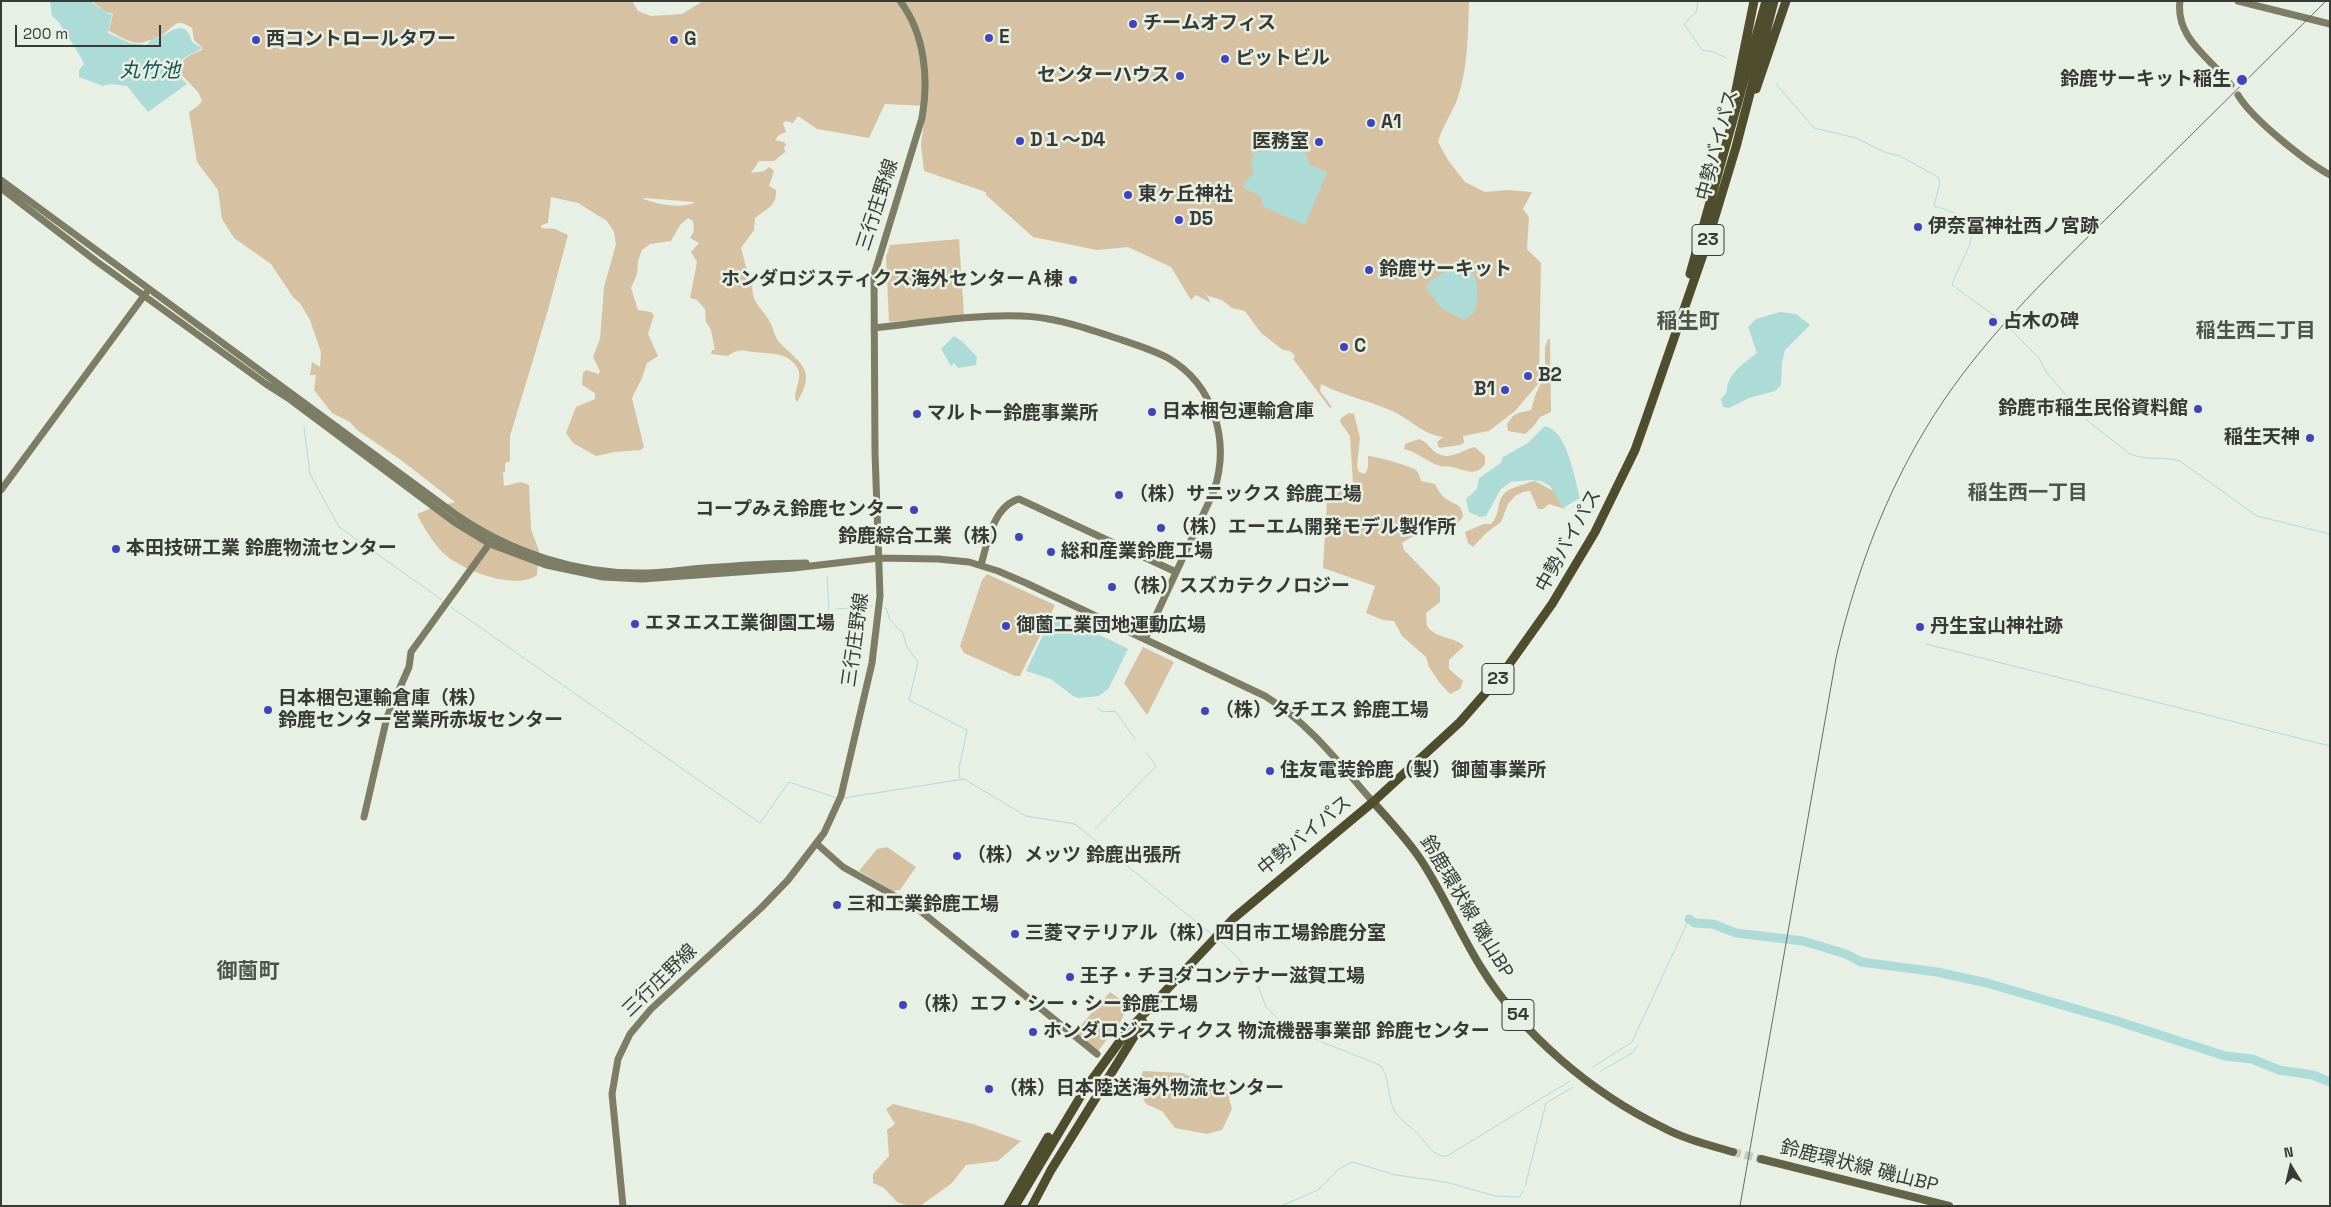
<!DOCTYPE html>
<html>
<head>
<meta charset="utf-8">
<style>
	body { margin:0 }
	#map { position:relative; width:2331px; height:1207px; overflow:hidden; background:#e8efe4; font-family:"Space Grotesk",sans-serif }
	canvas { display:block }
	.frame { position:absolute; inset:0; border:2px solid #373a35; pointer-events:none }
	.north { position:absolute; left:2266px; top:1142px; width:50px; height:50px; -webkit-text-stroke:4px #e8efe4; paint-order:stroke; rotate:351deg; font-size:14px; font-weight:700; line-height:20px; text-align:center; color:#373a35 }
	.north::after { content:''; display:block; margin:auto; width:18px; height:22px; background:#373a35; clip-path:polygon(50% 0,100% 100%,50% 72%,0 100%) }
	.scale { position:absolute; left:15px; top:25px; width:146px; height:22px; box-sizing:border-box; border:2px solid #373a35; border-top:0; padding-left:6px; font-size:15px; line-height:18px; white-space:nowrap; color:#373a35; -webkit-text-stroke:4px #e8efe4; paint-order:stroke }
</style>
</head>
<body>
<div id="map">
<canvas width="2331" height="1207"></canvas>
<div class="frame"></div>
<div class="north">N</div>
<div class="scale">200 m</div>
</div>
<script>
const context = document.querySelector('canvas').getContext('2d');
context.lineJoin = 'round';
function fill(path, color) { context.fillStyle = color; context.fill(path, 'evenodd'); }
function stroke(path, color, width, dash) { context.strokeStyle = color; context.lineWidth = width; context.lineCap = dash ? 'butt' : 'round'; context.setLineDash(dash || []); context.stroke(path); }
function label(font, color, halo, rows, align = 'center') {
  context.font = font + ' "Space Grotesk","Noto Sans JP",sans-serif'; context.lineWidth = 5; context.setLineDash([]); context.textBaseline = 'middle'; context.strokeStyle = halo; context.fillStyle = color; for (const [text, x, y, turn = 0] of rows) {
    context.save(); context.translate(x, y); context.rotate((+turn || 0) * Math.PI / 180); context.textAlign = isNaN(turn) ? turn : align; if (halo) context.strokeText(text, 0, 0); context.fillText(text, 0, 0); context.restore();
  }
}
const green = new Path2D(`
	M 92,1 L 632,1 L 638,11 L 651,16 L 682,14 L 703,1 L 1469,1 C 1468,34 1468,69 1457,100 C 1451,115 1442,127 1438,142 L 1448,160 L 1465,182 L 1485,192 L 1507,190 L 1532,192 L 1523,209 L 1529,217 L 1527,249 L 1541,263 L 1539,383 L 1515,411 L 1489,431 L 1463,436 L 1464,443 L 1460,445 L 1439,448 L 1437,442 L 1443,437 C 1425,435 1414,423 1398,414 C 1374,401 1345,397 1321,384 L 1320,391 L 1332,407 L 1330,408 L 1293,359 L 1295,356 L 1290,351 L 1283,350 L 1261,333 L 1245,311 L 1232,308 L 1222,300 L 1208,296 L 1205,292 L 1211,303 L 1196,295 L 1191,300 L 1171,267 L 1128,247 L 1097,250 L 1033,237 L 986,195 L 986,192 L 924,171 L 921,145 L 926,106 L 885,104 L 869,138 L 817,129 L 798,116 L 793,123 L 786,121 L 783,123 L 786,132 L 779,135 L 775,140 L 784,142 L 787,146 L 784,146 L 785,152 L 774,161 L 759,161 L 751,173 L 764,171 L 769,167 L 774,171 L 769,186 L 776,190 C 777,206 766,209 755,218 L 754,230 L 741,248 L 748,274 L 753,281 C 749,303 764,308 772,326 C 774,332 775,338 780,343 C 801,365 817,369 797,402 C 791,394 803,380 798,369 C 788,351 770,354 753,352 C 742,350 737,349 728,356 L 711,354 L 712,350 L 715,350 L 711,330 L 706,322 L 705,309 L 697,300 L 690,298 L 697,262 L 691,252 L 699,243 L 690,238 L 694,231 L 693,221 L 688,218 L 680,225 L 671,241 L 650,244 L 642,250 L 638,261 L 637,274 L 631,288 L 638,310 L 651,312 L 654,315 L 648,334 L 658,356 L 647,363 L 642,378 L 632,398 L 644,447 L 641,450 L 615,452 L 596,456 L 573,443 L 566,433 L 576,407 L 595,399 L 595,393 L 582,385 L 583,373 L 586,370 L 599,374 L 600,371 L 593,357 L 600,339 L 604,287 L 616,244 L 614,232 L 607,221 L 578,203 L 551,197 L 548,223 L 542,225 L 541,228 L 555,229 L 568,235 L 548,310 L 510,436 L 510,461 L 505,463 L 505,472 L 503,472 L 504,486 L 521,482 L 529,485 L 531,529 L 539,551 L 537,575 C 517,590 472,573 452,560 C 438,551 424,529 417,514 L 429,509 L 455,502 L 401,460 L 357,430 L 350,422 L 332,413 L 314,390 L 316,375 L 310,375 L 312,362 L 320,367 L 321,352 L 310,320 L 300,303 L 293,297 L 271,264 L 234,238 L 222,219 L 218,190 L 197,162 L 189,112 L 198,106 L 202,101 L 198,92 L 180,73 C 179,58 191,55 202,50 L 202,47 L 194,40 L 192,28 C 176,17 175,26 162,35 C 159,37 148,41 144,42 C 134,46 119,36 111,32 L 109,30 L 113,14 L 104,11 ZM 645,198 L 694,202 L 694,203 C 679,209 658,204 643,199 Z
	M 959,239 L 964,315 L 889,322 L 886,257 L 890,245 Z
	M 1548,339 L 1550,339 L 1551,412 L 1540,417 L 1533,427 L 1525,434 L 1508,431 L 1507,424 L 1513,416 L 1518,413 L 1531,410 L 1535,396 L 1545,374 L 1545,347 Z
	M 1349,413 L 1354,414 L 1360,438 L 1357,466 L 1359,472 L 1365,474 L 1368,467 L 1368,456 C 1376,456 1410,466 1416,470 C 1419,473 1420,477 1421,481 L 1435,484 C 1438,490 1442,497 1448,500 C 1458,506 1462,505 1463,517 L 1455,526 C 1439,525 1415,533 1402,543 L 1404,550 L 1440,587 L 1440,602 L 1426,613 L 1427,626 C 1436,639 1453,636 1464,646 L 1449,660 L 1449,669 L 1463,681 L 1460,689 L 1450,694 L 1439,682 L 1429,667 L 1426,657 L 1402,636 L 1394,621 L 1383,620 L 1366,613 L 1375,586 L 1323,568 L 1327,499 L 1353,484 L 1350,436 L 1340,422 L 1341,418 Z
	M 1419,439 C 1427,442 1429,447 1435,452 C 1450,462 1461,450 1475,447 L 1485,456 L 1485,464 C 1475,478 1464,469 1452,467 C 1448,466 1444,467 1440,466 C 1427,462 1418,452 1404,449 L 1405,444 Z
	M 1535,481 L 1557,493 L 1565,509 L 1549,504 L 1543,509 L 1538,509 L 1530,491 L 1523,492 L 1515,496 L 1508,504 L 1501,522 L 1486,533 L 1473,547 L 1468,543 L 1465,532 L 1484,524 L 1491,524 C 1504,511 1492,494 1516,487 C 1523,485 1528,482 1535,481 Z
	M 987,574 L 1055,605 L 1020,676 L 1015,676 L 964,653 L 960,646 L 982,580 Z
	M 1143,647 L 1174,662 L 1147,715 L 1124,683 Z
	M 887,847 L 916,867 L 900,890 L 893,891 L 859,871 L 877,849 Z
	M 1110,992 L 1128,1005 L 1120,1023 L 1098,1051 L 1075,1032 Z
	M 1143,1071 L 1182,1073 L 1213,1086 L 1225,1083 L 1232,1109 L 1222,1130 L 1207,1134 L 1175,1128 L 1162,1111 L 1146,1104 L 1138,1088 Z
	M 893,1104 L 973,1124 L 1021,1141 L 998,1161 L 966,1165 L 952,1183 L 920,1206 L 909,1206 L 897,1202 L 884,1188 L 873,1183 L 873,1174 L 889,1156 L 887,1130 L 895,1124 L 886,1109 Z`);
const water = new Path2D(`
	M 50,1 L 89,1 C 97,5 103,11 112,15 L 108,33 L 130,43 L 147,45 L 152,39 C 168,38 184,13 192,42 L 202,48 C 191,56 177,56 177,74 L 187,84 L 148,112 L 127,86 L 110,84 L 103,86 L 79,77 L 79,70 L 84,64 L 82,59 L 58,21 L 52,16 Z
	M 1290,135 L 1298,137 L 1297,140 L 1300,141 L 1310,165 L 1327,172 L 1305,225 L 1264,207 L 1260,196 L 1242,187 L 1255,171 L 1251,167 L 1253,154 L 1251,149 L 1255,153 L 1268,150 L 1278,141 Z
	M 1455,265 C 1481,264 1479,294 1475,312 L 1464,320 L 1441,308 L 1426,288 L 1429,282 Z
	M 1780,312 L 1796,314 L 1810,325 L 1785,350 L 1782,363 L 1781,385 L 1775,391 L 1749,398 L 1729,408 L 1723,407 L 1721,399 L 1727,392 C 1726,375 1744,363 1757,353 L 1748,327 L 1756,319 Z
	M 954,336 L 963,342 L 977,357 L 976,365 L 958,368 L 954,363 L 951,366 L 941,349 Z
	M 1545,426 C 1568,431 1574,478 1580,498 L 1563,508 L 1550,486 L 1541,481 L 1530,480 L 1511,482 L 1501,489 L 1486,516 L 1480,517 L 1469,512 L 1466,499 L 1477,489 L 1479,478 L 1501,463 L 1503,457 L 1528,443 Z
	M 1052,616 L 1076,628 L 1078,624 L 1128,649 L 1109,688 L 1099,696 L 1079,698 L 1073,696 L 1051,679 L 1026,671 Z`);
const stream = new Path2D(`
	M 1698,1 L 1696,12 L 1684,24 L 1702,50 L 1714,52 L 1726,58
	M 1776,84 L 1814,128 L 1856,138 L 1887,153 L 1900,156 L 1938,177 L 1940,183 L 1934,206 C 1996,222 1966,245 1952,285 L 1999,319
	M 2006,325 L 2039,358 L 2047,373 L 2089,422 L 2130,454 C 2147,461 2163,456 2180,461 L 2257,516 L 2330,534
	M 304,427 L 310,474 L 339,527 L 442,600
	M 827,576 L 829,610
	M 451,607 L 760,823 L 789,782 L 837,798
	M 884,608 L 886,608 L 890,620 L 903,633 L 906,645 L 918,662 L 909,700 L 967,730 L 959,768 L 960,779
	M 837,609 L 872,606
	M 1926,644 L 2330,746
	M 1098,709 L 1103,712 L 1115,711 L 1135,739
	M 844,798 L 964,779 L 1026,816 L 1075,824 L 1213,935
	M 1095,829 L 1156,766 L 1146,752
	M 1218,939 L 1238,958 L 1259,988 L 1266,1007 L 1289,1029 L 1380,1065 C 1390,1078 1387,1091 1392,1105 C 1397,1119 1408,1124 1418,1134 C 1427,1143 1432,1157 1447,1156 L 1570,1081
	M 1593,1067 L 1632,1042 L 1689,919
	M 1601,1071 L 1632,1053 L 1638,1045
	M 1525,1187 L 1546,1103 L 1573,1087
	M 1281,1206 L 1318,1190 L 1339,1169 L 1352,1162 L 1396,1175 L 1446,1182 L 1495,1196 L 1517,1197 L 1520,1197 L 1523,1191`);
const river = new Path2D(`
	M 1689,919 L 1695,923 L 1713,924 L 1736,933 L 1803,941 L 1846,954 L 1861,962 L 1937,972 L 1987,983 L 2117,1021 L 2225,1056 L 2252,1059 L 2279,1070 L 2313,1075 L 2330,1082`);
const primaryTunnel = new Path2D(`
	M 1733,1152 L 1761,1159`);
const secondary = new Path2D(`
	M 2180,1 C 2175,39 2211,58 2231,85
	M 2238,1 L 2330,24
	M 2238,95 C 2252,119 2305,161 2330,175
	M 1,180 L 458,516 C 512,553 578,574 643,573 C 660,573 676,571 692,569 C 730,566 768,563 806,563
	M 1,188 L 96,261 L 266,384 L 288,398 L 454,522 L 490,544 L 546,565 L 603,577 L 642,579 L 794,568 L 879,558 L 938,559 L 969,562 L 998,571 L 1026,583 L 1265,696 C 1309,723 1339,763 1373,802
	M 874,328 C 920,323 976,314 1022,316 C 1052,317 1079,326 1107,335 C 1127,342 1149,348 1168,358 C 1215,385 1230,442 1214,491 L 1145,639
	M 1,490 L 146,293
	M 981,565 C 987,544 993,506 1019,499 L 1176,572
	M 364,817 L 387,717 L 409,667 L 411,652 L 492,540
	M 817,844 L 843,867 L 918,909 L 1097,1054
	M 623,1206 L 612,1094 L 618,1059 L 630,1034 L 651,1009 L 761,908 L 788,880 L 824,833 L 841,796 L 872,663 L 880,596 L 875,452 L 874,275 L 922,118 C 929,79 925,34 900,1`);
const primary = new Path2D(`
	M 1373,802 C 1390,821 1407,839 1421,860 C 1444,895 1460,934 1482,969 C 1523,1035 1592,1093 1662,1127 C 1684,1139 1709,1145 1733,1152
	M 1761,1159 L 1949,1206`);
const highway = new Path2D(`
	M 1756,89 L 1786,1
	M 1735,95 L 1754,1
	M 1690,274 L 1766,1
	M 1008,1206 L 1048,1137
	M 1015,1206 L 1085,1089 L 1126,1033 L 1234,918 L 1373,802 L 1460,722 L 1503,673 L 1552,604 L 1595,532 L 1635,450 L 1646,419 L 1707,243 L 1736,147 L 1774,1
	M 1032,1206 L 1051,1170 L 1143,1022`);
const rail = new Path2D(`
	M 1740,1206 L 1836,658 C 1857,567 1891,478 1944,400 C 1993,328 2056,269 2117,208 C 2187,139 2257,70 2326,1`);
const markers = [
	[1133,24,5,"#3f45b9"],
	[989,38,5,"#3f45b9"],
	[256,40,5,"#3f45b9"],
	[674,40,5,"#3f45b9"],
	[1225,59,5,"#3f45b9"],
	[1180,76,5,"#3f45b9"],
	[2242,80,6,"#3f45b9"],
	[1371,123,5,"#3f45b9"],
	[1020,141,5,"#3f45b9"],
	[1319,142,5,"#3f45b9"],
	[1128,195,5,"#3f45b9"],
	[1179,220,5,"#3f45b9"],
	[1918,227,5,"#3f45b9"],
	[1369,270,5,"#3f45b9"],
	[1073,280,5,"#3f45b9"],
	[1993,322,5,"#3f45b9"],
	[1344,347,5,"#3f45b9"],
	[1528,376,5,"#3f45b9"],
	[1505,390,5,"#3f45b9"],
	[2198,409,5,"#3f45b9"],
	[1152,412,5,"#3f45b9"],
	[917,414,5,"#3f45b9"],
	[2310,438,5,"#3f45b9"],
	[1119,495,5,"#3f45b9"],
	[914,510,5,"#3f45b9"],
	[1161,528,5,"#3f45b9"],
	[1019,537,5,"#3f45b9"],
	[116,549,5,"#3f45b9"],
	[1051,552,5,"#3f45b9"],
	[1112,587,5,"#3f45b9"],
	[635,624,5,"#3f45b9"],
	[1006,626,5,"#3f45b9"],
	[1920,627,5,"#3f45b9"],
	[268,710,5,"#3f45b9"],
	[1205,711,5,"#3f45b9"],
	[1270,771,5,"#3f45b9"],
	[957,856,5,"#3f45b9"],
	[837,905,5,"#3f45b9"],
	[1015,934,5,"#3f45b9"],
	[1070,977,5,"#3f45b9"],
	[903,1005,5,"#3f45b9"],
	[1033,1032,5,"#3f45b9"],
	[989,1089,5,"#3f45b9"]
];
const shields = [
	[1708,240,32],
	[1498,679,32],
	[1518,1015,32]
];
const shieldNames = [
	["23",1708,240],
	["23",1498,679],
	["54",1518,1015]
];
const poiNames = [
	["チームオフィス",1143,24],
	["E",999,38],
	["西コントロールタワー",266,40],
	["G",684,40],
	["ピットビル",1235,59],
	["センターハウス",1170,76,"right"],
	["鈴鹿サーキット稲生",2231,80,"right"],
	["A1",1381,123],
	["D１～D4",1030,141],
	["医務室",1309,142,"right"],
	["東ヶ丘神社",1138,195],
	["D5",1189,220],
	["伊奈冨神社西ノ宮跡",1928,227],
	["鈴鹿サーキット",1379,270],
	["ホンダロジスティクス海外センターＡ棟",1063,280,"right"],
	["占木の碑",2003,322],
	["C",1354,347],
	["B2",1538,376],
	["B1",1495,390,"right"],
	["鈴鹿市稲生民俗資料館",2188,409,"right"],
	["日本梱包運輸倉庫",1162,412],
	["マルトー鈴鹿事業所",927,414],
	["稲生天神",2300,438,"right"],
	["（株）サニックス 鈴鹿工場",1129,495],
	["コープみえ鈴鹿センター",904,510,"right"],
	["（株）エーエム開発モデル製作所",1171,528],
	["鈴鹿綜合工業（株）",1009,537,"right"],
	["本田技研工業 鈴鹿物流センター",126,549],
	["総和産業鈴鹿工場",1061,552],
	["（株）スズカテクノロジー",1122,587],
	["エヌエス工業御園工場",645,624],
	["御薗工業団地運動広場",1016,626],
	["丹生宝山神社跡",1930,627],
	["日本梱包運輸倉庫（株）",278,699],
	["鈴鹿センター営業所赤坂センター",278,721],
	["（株）タチエス 鈴鹿工場",1215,711],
	["住友電装鈴鹿（製）御薗事業所",1280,771],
	["（株）メッツ 鈴鹿出張所",967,856],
	["三和工業鈴鹿工場",847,905],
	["三菱マテリアル（株）四日市工場鈴鹿分室",1025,934],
	["王子・チヨダコンテナー滋賀工場",1080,977],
	["（株）エフ・シー・シー鈴鹿工場",913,1005],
	["ホンダロジスティクス 物流機器事業部 鈴鹿センター",1043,1032],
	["（株）日本陸送海外物流センター",999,1089]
];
const streetNames = [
	["中勢バイパス",1718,145,-75],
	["三行庄野線",878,205,-72],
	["中勢バイパス",1569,541,-61],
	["三行庄野線",856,640,-82],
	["中勢バイパス",1305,836,-39],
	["鈴鹿環状線 磯山BP",1466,907,59],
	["三行庄野線",660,981,-44],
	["鈴鹿環状線 磯山BP",1859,1167,14]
];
const waterNames = [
	["丸竹池",150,72]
];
const neighbourhoodNames = [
	["稲生西二丁目",2256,332],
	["稲生西一丁目",2028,494]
];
const quarterNames = [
	["稲生町",1688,322],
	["御薗町",248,972]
];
fill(green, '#d6c2a3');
fill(water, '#addbd8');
stroke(stream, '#addbd8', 1);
stroke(river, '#addbd8', 9);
stroke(primaryTunnel, '#c5cbc1', 8, [8, 4]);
stroke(secondary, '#7d7d66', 7);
stroke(primary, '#636347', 8);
stroke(highway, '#4e4d2d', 9);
stroke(rail, '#676c65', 1);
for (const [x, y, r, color] of markers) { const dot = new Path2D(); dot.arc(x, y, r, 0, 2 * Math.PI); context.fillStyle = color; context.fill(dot); stroke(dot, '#e8efe4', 2); }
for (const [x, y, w] of shields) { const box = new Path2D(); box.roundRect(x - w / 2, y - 15.5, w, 31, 4); context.fillStyle = '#e8efe4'; context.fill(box); stroke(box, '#373a35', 1); }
label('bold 18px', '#373a35', null, shieldNames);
label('bold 19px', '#373a35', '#e8efe4', poiNames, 'left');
label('19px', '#373a35', '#e8efe4', streetNames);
label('italic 20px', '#115350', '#e8efe4', waterNames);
label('bold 20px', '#4f544b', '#e8efe4', neighbourhoodNames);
label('bold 21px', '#4f544b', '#e8efe4', quarterNames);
</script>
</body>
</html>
